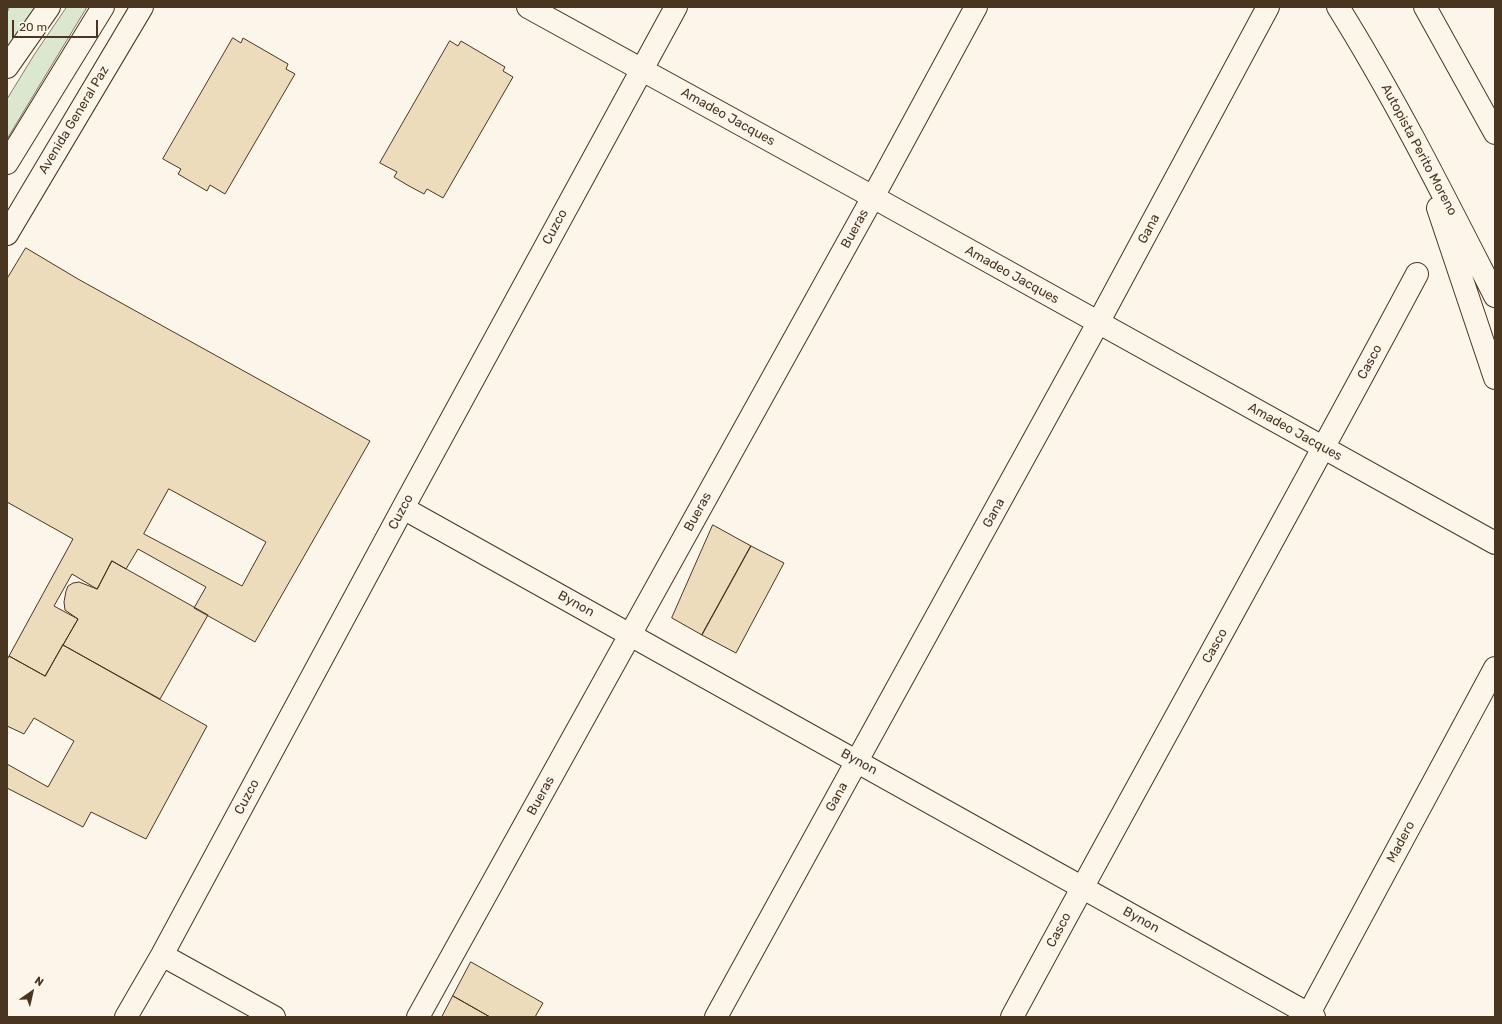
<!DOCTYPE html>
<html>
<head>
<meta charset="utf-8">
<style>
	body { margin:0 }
	#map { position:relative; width:1502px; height:1024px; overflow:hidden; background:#fbf6e9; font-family:Rubik,sans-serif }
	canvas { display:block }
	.frame { position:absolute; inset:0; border:8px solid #4a3520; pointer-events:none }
	.north { position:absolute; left:12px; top:972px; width:40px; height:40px; -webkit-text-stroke:3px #fbf6e9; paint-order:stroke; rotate:34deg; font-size:11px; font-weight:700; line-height:16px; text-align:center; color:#4a3520 }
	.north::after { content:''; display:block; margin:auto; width:14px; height:18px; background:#4a3520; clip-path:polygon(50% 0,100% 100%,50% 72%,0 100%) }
	.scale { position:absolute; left:12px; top:20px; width:86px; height:18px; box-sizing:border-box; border:2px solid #4a3520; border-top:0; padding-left:5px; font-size:12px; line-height:14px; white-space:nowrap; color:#4a3520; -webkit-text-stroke:3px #fbf6e9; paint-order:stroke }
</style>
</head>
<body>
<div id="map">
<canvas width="1502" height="1024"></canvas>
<div class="frame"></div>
<div class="north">N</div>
<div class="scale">20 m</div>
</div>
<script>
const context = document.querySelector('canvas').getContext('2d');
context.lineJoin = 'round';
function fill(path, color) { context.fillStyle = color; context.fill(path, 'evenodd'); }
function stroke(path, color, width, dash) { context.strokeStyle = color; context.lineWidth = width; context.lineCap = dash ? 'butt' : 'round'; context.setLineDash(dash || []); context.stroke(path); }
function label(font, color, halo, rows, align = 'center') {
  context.font = font + ' Rubik,sans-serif'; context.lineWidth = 3; context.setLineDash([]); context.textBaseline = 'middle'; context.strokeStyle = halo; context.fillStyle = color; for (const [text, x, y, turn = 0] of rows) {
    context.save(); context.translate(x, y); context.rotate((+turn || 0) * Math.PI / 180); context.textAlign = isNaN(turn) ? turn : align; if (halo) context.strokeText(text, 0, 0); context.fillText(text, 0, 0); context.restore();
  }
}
const green = new Path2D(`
	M 10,7 L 36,7 L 7,51 L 7,13 Z
	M 67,7 L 87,7 L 7,139 L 7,99 L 34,55 Z`);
const building = new Path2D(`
	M 233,38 L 241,43 L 243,38 L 288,64 L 286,69 L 295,74 L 225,194 L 210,185 L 207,191 L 178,174 L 181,169 L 163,159 Z
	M 450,41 L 458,46 L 461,41 L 505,67 L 503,71 L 513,77 L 443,198 L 427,189 L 424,194 L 409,186 L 394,177 L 397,172 L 380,163 Z
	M 26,248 L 78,279 L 370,441 L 255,642 L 194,608 L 206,587 L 138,549 L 126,569 L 112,561 L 97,589 L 72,574 L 54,606 L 78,619 L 45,676 L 9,656 L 73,539 L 7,502 L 7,279 ZM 169,489 L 266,542 L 242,586 L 144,534 Z
	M 713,525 L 751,546 L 702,635 L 672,618 Z
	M 751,546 L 784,563 L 736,653 L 702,635 Z
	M 112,561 L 208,615 L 160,699 L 63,645 L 78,619 L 65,610 L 64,602 L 66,591 L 68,586 L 73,583 L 79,582 L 97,589 Z
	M 63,645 L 207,726 L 146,839 L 91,812 L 83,827 L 7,788 L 7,764 L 48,787 L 74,741 L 34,718 L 24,734 L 7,726 L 7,660 L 9,656 L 45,676 Z
	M 471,962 L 543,1003 L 535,1017 L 490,1017 L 453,996 Z
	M 453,996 L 490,1017 L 442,1017 Z`);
const minor = new Path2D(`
	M 528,7 L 873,197 L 1495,543
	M 7,234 L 142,7
	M 403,508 L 1314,1017
	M 162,955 L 274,1017
	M 126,1017 L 162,955 L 403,508 L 676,7
	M 418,1017 L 873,197 L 976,7
	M 716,1017 L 1098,323 L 1268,7
	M 1012,1017 C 1146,769 1284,523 1417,274
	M 1307,1017 L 1495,668`);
const major = new Path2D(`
	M 7,163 L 103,7`);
const highway = new Path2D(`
	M 1338,7 C 1396,100 1445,198 1495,296
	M 1425,7 L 1495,133
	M 7,67 L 49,7
	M 1438,208 L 1495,378`);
const streetNames = [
	["Amadeo Jacques",728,117,29],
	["Avenida General Paz",74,120,-59],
	["Autopista Perito Moreno",1419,150,62],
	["Cuzco",555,227,-62],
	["Bueras",855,229,-61],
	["Gana",1149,229,-62],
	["Amadeo Jacques",1012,275,29],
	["Casco",1370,362,-62],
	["Amadeo Jacques",1295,432,29],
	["Cuzco",401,512,-62],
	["Bueras",698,512,-61],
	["Gana",994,513,-61],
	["Bynon",576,604,29],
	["Casco",1215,646,-61],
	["Bynon",859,762,29],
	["Bueras",541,796,-61],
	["Cuzco",247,797,-62],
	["Gana",837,797,-61],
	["Madero",1401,842,-62],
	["Bynon",1141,920,29],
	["Casco",1059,930,-62]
];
fill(green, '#dce7d0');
stroke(green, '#887966', 1);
fill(building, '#ecdcbc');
stroke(building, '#4a3520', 1);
stroke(minor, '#4a3520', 24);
stroke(major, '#4a3520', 24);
stroke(highway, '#4a3520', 24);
stroke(minor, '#fbf6e9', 22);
stroke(major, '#fbf6e9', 22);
stroke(highway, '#fbf6e9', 22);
label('13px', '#4a3520', '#fbf6e9', streetNames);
</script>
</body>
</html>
